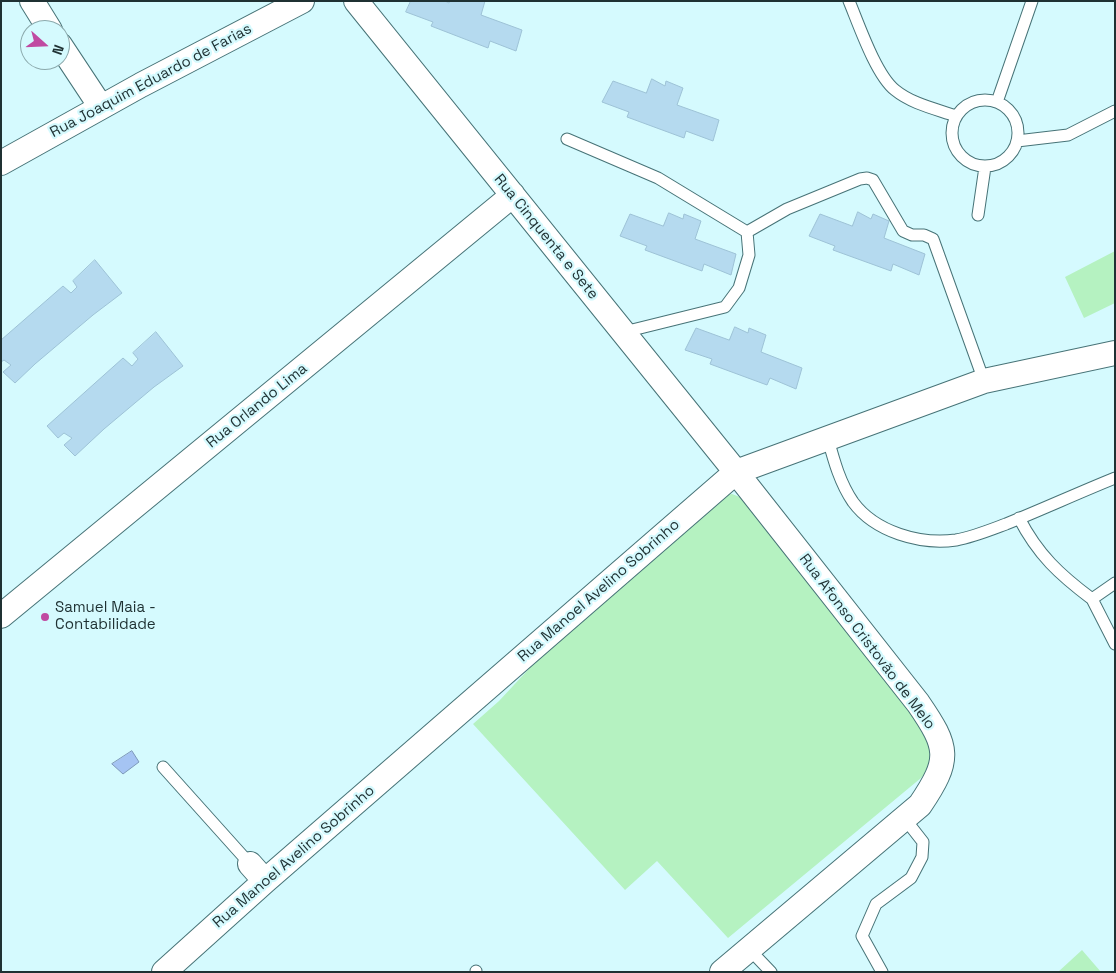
<!DOCTYPE html>
<html>
<head>
<meta charset="utf-8">
<style>
	body { margin:0 }
	#map { position:relative; width:1116px; height:973px; overflow:hidden; background:#d5fafe; font-family:"Space Grotesk",sans-serif }
	canvas { display:block }
	.frame { position:absolute; inset:0; border:2px solid #1f3133; pointer-events:none }
	.north { position:absolute; left:20px; top:20px; width:50px; height:50px; box-sizing:border-box; background:#d5fafe; border:1px solid #8caaad; border-radius:50%; rotate:110deg; font-size:14px; font-weight:700; line-height:20px; text-align:center; color:#1f3133 }
	.north::after { content:''; display:block; margin:auto; width:18px; height:22px; background:#c04aa1; clip-path:polygon(50% 0,100% 100%,50% 72%,0 100%) }
</style>
</head>
<body>
<div id="map">
<canvas width="1116" height="973"></canvas>
<div class="frame"></div>
<div class="north">N</div>
</div>
<script>
const context = document.querySelector('canvas').getContext('2d');
context.lineJoin = 'round';
function fill(path, color) { context.fillStyle = color; context.fill(path, 'evenodd'); }
function stroke(path, color, width, dash) { context.strokeStyle = color; context.lineWidth = width; context.lineCap = dash ? 'butt' : 'round'; context.setLineDash(dash || []); context.stroke(path); }
function label(font, color, halo, rows, align = 'center') {
  context.font = font + ' "Space Grotesk",sans-serif'; context.lineWidth = 4.5; context.setLineDash([]); context.textBaseline = 'middle'; context.strokeStyle = halo; context.fillStyle = color; for (const [text, x, y, turn = 0] of rows) {
    context.save(); context.translate(x, y); context.rotate((+turn || 0) * Math.PI / 180); context.textAlign = isNaN(turn) ? turn : align; if (halo) context.strokeText(text, 0, 0); context.fillText(text, 0, 0); context.restore();
  }
}
const green = new Path2D(`
	M 1115,251 L 1115,303 L 1084,318 L 1065,277 Z
	M 732,494 L 745,499 L 930,728 L 932,766 L 921,778 L 728,938 L 657,861 L 625,890 L 473,724 L 499,701 L 540,657 L 720,496 Z
	M 1082,950 L 1101,972 L 1058,972 Z`);
const water = new Path2D(`
	M 132,751 L 139,762 L 123,774 L 112,764 Z`);
const building = new Path2D(`
	M 411,1 L 445,1 L 449,3 L 450,1 L 485,1 L 481,15 L 522,30 L 516,51 L 490,41 L 488,48 L 431,26 L 433,22 L 406,12 Z
	M 652,79 L 665,86 L 666,81 L 683,88 L 677,105 L 719,120 L 713,141 L 686,131 L 684,138 L 627,117 L 629,112 L 602,102 L 613,81 L 646,93 Z
	M 858,212 L 871,219 L 873,214 L 889,221 L 884,238 L 925,254 L 919,275 L 893,264 L 891,271 L 833,250 L 835,246 L 809,236 L 820,214 L 852,226 Z
	M 669,213 L 683,219 L 684,214 L 701,221 L 695,239 L 736,254 L 731,275 L 704,264 L 702,271 L 645,250 L 647,246 L 620,236 L 630,214 L 663,226 Z
	M 95,260 L 122,293 L 93,315 L 35,364 L 15,383 L 3,372 L 11,365 L 4,360 L 1,362 L 1,340 L 63,286 L 71,293 L 77,287 L 73,281 Z
	M 735,327 L 748,333 L 749,328 L 766,335 L 761,352 L 802,368 L 796,389 L 770,378 L 767,385 L 710,364 L 712,359 L 685,350 L 696,328 L 729,340 Z
	M 156,332 L 183,366 L 154,387 L 104,429 L 75,456 L 64,445 L 72,438 L 64,433 L 58,438 L 47,426 L 123,358 L 132,366 L 138,359 L 133,353 Z`);
const service = new Path2D(`
	M 849,1 C 859,25 876,75 895,90 C 912,104 936,109 956,116
	M952 133a33 33 0 1 1 66 0a33 33 0 1 1-66 0Z
	M 997,102 L 1032,1
	M 567,139 L 658,178 L 747,232
	M 1017,141 L 1068,135 L 1115,111
	M 978,215 L 985,167
	M 624,332 L 725,307 L 739,288 L 749,255 L 747,232 L 787,209 L 860,179 L 867,178 L 873,180 L 903,231 L 912,235 L 924,235 L 933,239 L 984,381
	M 828,439 C 834,461 840,483 853,502 C 875,532 920,545 956,540 C 973,537 990,530 1006,524 C 1043,509 1078,493 1115,478
	M 1019,518 C 1038,555 1060,575 1092,599 L 1115,583
	M 1092,599 L 1115,644
	M 163,767 L 250,864
	M 749,949 L 771,972
	M 476,971 L 476,972
	M 882,972 L 862,936 L 876,904 L 911,878 L 922,857 L 923,842 L 905,819`);
const minor = new Path2D(`
	M 32,1 L 50,30
	M 356,1 L 736,472 L 918,703 C 949,748 951,759 920,805 L 722,972
	M 60,45 L 101,107
	M 1,163 L 141,85 L 302,1
	M 1,616 L 513,195
	M 250,864 L 265,881
	M 164,972 L 265,881 L 736,472 L 984,381 L 1115,353`);
const markers = [
	[45,617,5,"#c04aa1"]
];
const streetNames = [
	["Rua Joaquim Eduardo de Farias",151,81,-28],
	["Rua Cinquenta e Sete",546,237,51],
	["Rua Orlando Lima",257,406,-39],
	["Rua Manoel Avelino Sobrinho",599,591,-41],
	["Rua Afonso Cristovão de Melo",867,642,53],
	["Rua Manoel Avelino Sobrinho",294,857,-41]
];
const poiNames = [
	["Samuel Maia -",55,608],
	["Contabilidade",55,625]
];
fill(green, '#b5f2c1');
fill(water, '#a5c4f3');
stroke(water, '#7d98b9', 1);
fill(building, '#b5daef');
stroke(building, '#9dc2d6', 1);
stroke(service, '#477377', 13);
stroke(minor, '#477377', 26);
stroke(service, '#fff', 11);
stroke(minor, '#fff', 24);
for (const [x, y, r, color] of markers) { const dot = new Path2D(); dot.arc(x, y, r, 0, 2 * Math.PI); context.fillStyle = color; context.fill(dot); stroke(dot, '#d5fafe', 2); }
label('15px', '#1f3133', '#d5fafe', streetNames);
label('15px', '#1f3133', '#d5fafe', poiNames, 'left');
</script>
</body>
</html>
